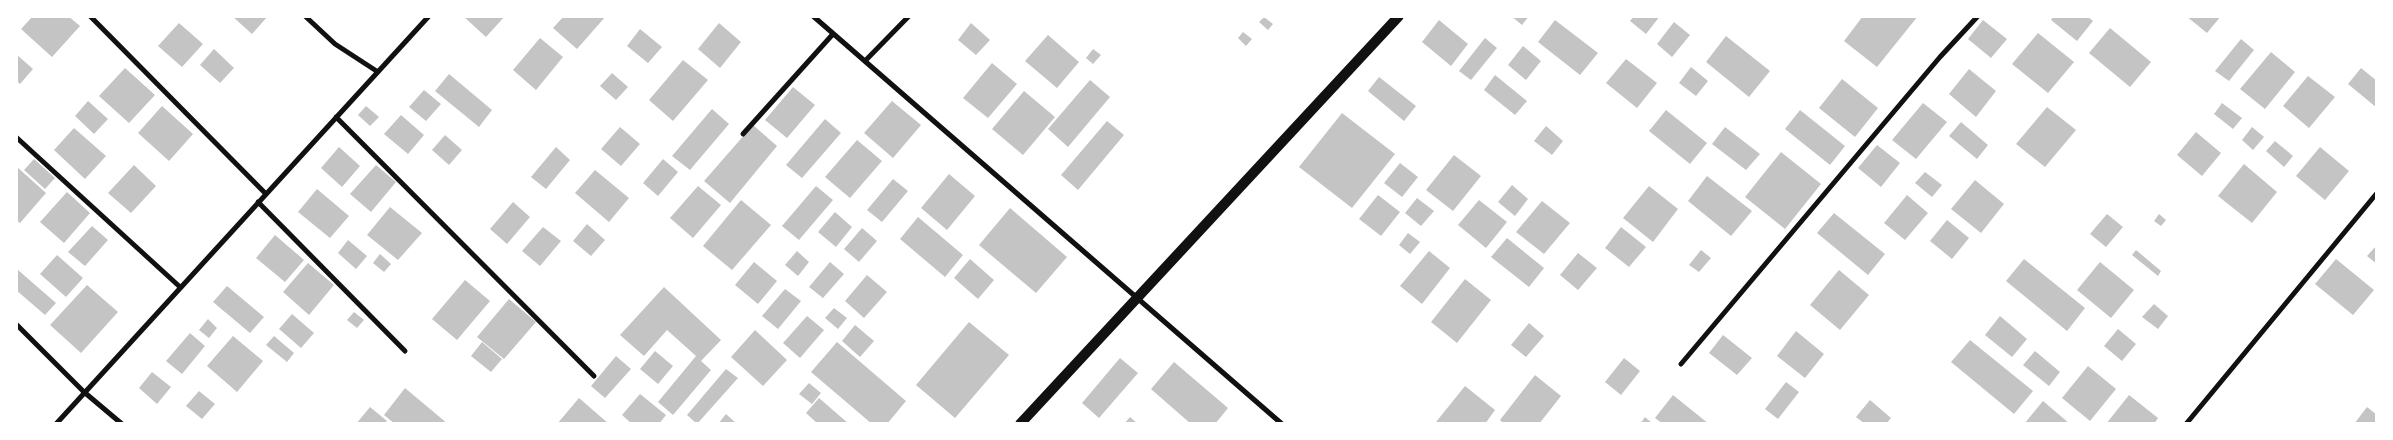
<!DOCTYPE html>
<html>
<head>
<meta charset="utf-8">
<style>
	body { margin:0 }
	#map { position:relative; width:2393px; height:440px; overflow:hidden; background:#fff; font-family:"Source Sans 3",sans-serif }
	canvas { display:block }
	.frame { position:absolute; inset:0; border:18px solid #fff; pointer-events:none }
</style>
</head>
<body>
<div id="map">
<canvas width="2393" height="440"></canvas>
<div class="frame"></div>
</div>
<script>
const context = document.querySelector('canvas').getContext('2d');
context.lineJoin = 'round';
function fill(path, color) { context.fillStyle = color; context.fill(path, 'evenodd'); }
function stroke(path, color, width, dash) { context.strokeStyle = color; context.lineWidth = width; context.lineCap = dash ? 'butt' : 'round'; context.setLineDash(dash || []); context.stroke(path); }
const building = new Path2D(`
	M 33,16 L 68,16 L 80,26 L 52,57 L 21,29 Z
	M 232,16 L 268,16 L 252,34 Z
	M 463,16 L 505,16 L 486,37 Z
	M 564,16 L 606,16 L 577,49 L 553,28 Z
	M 1511,16 L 1529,16 L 1522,25 Z
	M 1634,16 L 1660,16 L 1646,34 L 1630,21 Z
	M 1863,16 L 1918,16 L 1877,67 L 1844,41 Z
	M 2054,16 L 2087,16 L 2093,21 L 2077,41 L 2051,20 Z
	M 2186,16 L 2221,16 L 2207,33 Z
	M 1264,17 L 1273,24 L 1268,30 L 1259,22 Z
	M 1439,20 L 1468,44 L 1451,66 L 1422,42 Z
	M 1555,20 L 1598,53 L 1580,75 L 1538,42 Z
	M 1983,20 L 2007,39 L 1991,58 L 1968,39 Z
	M 1674,22 L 1690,35 L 1672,57 L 1657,44 Z
	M 179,23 L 203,44 L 182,67 L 158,46 Z
	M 719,23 L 741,42 L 720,68 L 698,49 Z
	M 971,23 L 990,40 L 976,55 L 958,40 Z
	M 2110,28 L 2151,62 L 2130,87 L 2089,53 Z
	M 640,29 L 662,47 L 648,63 L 627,46 Z
	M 1243,32 L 1252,39 L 1246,46 L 1238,38 Z
	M 2038,33 L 2074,62 L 2048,93 L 2012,64 Z
	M 1048,35 L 1079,62 L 1057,88 L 1025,61 Z
	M 1726,36 L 1770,71 L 1749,97 L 1706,62 Z
	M 540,38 L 563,57 L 536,90 L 513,70 Z
	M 1485,38 L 1497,48 L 1471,80 L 1459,71 Z
	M 2241,39 L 2254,50 L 2229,81 L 2215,71 Z
	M 1523,46 L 1541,61 L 1526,80 L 1508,65 Z
	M 214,49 L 234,68 L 220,83 L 200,65 Z
	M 1093,49 L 1101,55 L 1093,64 L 1086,58 Z
	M 2271,52 L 2295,72 L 2265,109 L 2240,89 Z
	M 16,54 L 33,69 L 20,84 L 16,80 Z
	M 1626,59 L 1657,83 L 1637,108 L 1606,83 Z
	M 683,60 L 708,80 L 673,121 L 649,100 Z
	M 992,63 L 1017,84 L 988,118 L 963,98 Z
	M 1691,67 L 1708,81 L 1696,96 L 1679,83 Z
	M 125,68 L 155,95 L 129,123 L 99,96 Z
	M 2361,68 L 2377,81 L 2377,108 L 2348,84 Z
	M 1969,69 L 1996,91 L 1976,117 L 1949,94 Z
	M 612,73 L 628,87 L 616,100 L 600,86 Z
	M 449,74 L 492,110 L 479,127 L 435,91 Z
	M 1495,75 L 1527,101 L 1515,115 L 1484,90 Z
	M 2308,76 L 2335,97 L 2309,128 L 2283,106 Z
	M 1379,77 L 1416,106 L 1404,121 L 1368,91 Z
	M 1842,79 L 1878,108 L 1855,137 L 1819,108 Z
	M 1090,80 L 1110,97 L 1068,147 L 1048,129 Z
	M 793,87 L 815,105 L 787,138 L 765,120 Z
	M 424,90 L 441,104 L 426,121 L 409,107 Z
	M 1024,91 L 1055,117 L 1023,155 L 992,129 Z
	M 88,101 L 108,119 L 94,134 L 75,116 Z
	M 892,101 L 921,125 L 893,158 L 864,133 Z
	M 1923,103 L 1947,122 L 1916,159 L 1892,140 Z
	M 2222,103 L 2242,118 L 2233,129 L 2214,114 Z
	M 162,106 L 193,134 L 169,161 L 138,133 Z
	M 366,106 L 379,117 L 370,126 L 358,115 Z
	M 2047,107 L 2076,130 L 2045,167 L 2016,144 Z
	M 712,109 L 729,124 L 690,170 L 672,156 Z
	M 1666,110 L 1707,143 L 1690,164 L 1649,131 Z
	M 1800,110 L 1845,146 L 1830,165 L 1785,129 Z
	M 1342,113 L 1395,154 L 1352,208 L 1299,167 Z
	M 401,115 L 424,135 L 408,154 L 384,134 Z
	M 825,119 L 841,133 L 802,178 L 786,165 Z
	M 1107,121 L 1124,135 L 1078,190 L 1061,175 Z
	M 1961,122 L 1988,145 L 1977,159 L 1949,136 Z
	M 753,125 L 777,146 L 730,203 L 704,181 Z
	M 1546,126 L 1563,141 L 1552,155 L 1534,141 Z
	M 620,127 L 640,144 L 621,166 L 601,149 Z
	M 1725,127 L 1760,154 L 1746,170 L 1712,144 Z
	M 2252,127 L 2264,137 L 2253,150 L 2242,140 Z
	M 74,128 L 106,156 L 85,179 L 54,150 Z
	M 2196,132 L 2221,153 L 2202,176 L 2177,155 Z
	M 445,135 L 462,150 L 449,165 L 432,150 Z
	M 857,140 L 882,161 L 850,198 L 825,177 Z
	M 2275,141 L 2293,156 L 2284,167 L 2266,151 Z
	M 1877,145 L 1900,163 L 1881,187 L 1858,168 Z
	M 339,147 L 360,166 L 342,187 L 321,168 Z
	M 556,147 L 570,160 L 546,189 L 531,177 Z
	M 2320,147 L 2349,171 L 2325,200 L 2296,176 Z
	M 1781,152 L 1821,184 L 1785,229 L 1745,197 Z
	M 1454,155 L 1481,176 L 1453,211 L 1426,190 Z
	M 34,159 L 55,178 L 45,189 L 24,170 Z
	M 663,159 L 678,172 L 658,196 L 643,183 Z
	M 1400,163 L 1418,177 L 1402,197 L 1384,183 Z
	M 2244,164 L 2277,192 L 2252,223 L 2218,196 Z
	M 134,165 L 156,186 L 131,213 L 108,193 Z
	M 376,165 L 396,182 L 371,212 L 350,194 Z
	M 17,167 L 46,193 L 20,223 L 16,220 Z
	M 595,170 L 629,198 L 609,222 L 575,193 Z
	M 1925,172 L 1942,185 L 1932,197 L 1915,183 Z
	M 949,174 L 975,196 L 947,230 L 921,208 Z
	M 1707,176 L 1752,211 L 1731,236 L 1688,201 Z
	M 893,179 L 908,191 L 882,222 L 867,210 Z
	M 1975,180 L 2004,204 L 1981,233 L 1951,209 Z
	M 1512,185 L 1528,199 L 1515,216 L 1498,202 Z
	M 698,186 L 721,205 L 693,238 L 670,218 Z
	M 816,186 L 833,200 L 799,240 L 782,226 Z
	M 1649,186 L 1678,209 L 1653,242 L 1623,218 Z
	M 317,189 L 349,216 L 330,238 L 298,212 Z
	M 67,192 L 90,213 L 64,243 L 40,222 Z
	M 1378,195 L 1400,212 L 1381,236 L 1359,219 Z
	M 1907,195 L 1928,213 L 1905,240 L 1884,223 Z
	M 1417,198 L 1434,211 L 1421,226 L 1405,213 Z
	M 741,200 L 771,225 L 732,270 L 703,246 Z
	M 1479,200 L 1507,222 L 1486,248 L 1458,225 Z
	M 1542,201 L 1570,223 L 1544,254 L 1516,232 Z
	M 513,202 L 530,217 L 507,244 L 490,229 Z
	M 390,207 L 422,233 L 398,260 L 367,235 Z
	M 1010,208 L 1067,257 L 1036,293 L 979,245 Z
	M 835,212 L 852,227 L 836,247 L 818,232 Z
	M 1834,213 L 1885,254 L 1868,275 L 1817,233 Z
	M 2107,214 L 2123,227 L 2106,247 L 2090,234 Z
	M 2159,214 L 2166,220 L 2161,226 L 2154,221 Z
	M 918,217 L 963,255 L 945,277 L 900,239 Z
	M 1947,220 L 1969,238 L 1952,259 L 1930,241 Z
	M 587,224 L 605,240 L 591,256 L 573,241 Z
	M 92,226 L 108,240 L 85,266 L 68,252 Z
	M 543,227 L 561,241 L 540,266 L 522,251 Z
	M 1621,227 L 1646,247 L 1629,267 L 1605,248 Z
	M 862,228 L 877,241 L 859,262 L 844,249 Z
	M 1408,233 L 1420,242 L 1410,254 L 1399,245 Z
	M 275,235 L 304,260 L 285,282 L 256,258 Z
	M 1507,238 L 1544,268 L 1529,287 L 1491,257 Z
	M 348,240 L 367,256 L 356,269 L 338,253 Z
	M 2377,245 L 2377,264 L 2367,256 Z
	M 1701,250 L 1711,258 L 1699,272 L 1689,265 Z
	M 2136,250 L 2161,271 L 2158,276 L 2132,255 Z
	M 797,251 L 809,262 L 798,276 L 785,265 Z
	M 1429,251 L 1450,268 L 1422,304 L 1400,286 Z
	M 1578,253 L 1597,268 L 1578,290 L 1560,275 Z
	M 380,254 L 391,264 L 384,272 L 373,263 Z
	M 57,255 L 83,278 L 66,297 L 40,274 Z
	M 970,259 L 994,280 L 978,299 L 954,278 Z
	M 2024,259 L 2085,308 L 2067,331 L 2006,281 Z
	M 2336,259 L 2374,290 L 2353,315 L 2315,284 Z
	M 754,262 L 777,281 L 758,304 L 735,285 Z
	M 830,262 L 844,274 L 823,298 L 809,287 Z
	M 2100,262 L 2134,290 L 2111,318 L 2077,290 Z
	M 308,263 L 334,285 L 309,315 L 283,292 Z
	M 18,270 L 56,303 L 45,315 L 16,290 Z
	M 1839,270 L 1869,295 L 1840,330 L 1810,305 Z
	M 867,275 L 887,292 L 864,318 L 845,301 Z
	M 1465,279 L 1491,300 L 1457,343 L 1431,322 Z
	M 465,280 L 490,301 L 457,340 L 432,319 Z
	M 87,285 L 118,312 L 81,353 L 50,325 Z
	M 227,286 L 264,317 L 250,333 L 213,302 Z
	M 664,287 L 721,340 L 701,361 L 711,370 L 673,415 L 658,402 L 696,356 L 667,330 L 644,356 L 620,335 Z
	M 785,289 L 801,301 L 778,329 L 762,316 Z
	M 509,299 L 536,322 L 504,359 L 477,337 Z
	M 2154,304 L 2168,316 L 2158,329 L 2142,317 Z
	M 834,308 L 847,318 L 838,329 L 825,318 Z
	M 354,312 L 364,320 L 357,328 L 347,320 Z
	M 292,314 L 314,333 L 301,348 L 279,329 Z
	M 807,316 L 824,330 L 800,358 L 783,343 Z
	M 2000,316 L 2027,339 L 2012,357 L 1985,335 Z
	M 208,319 L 217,328 L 209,338 L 199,330 Z
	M 969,322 L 1009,355 L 955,418 L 916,385 Z
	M 1529,323 L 1544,336 L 1526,357 L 1511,345 Z
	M 855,325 L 874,341 L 860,357 L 842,341 Z
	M 2118,329 L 2136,344 L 2122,361 L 2104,346 Z
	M 755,330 L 787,360 L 763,386 L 731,357 Z
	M 1796,331 L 1824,354 L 1805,378 L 1777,356 Z
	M 190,333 L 205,346 L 182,374 L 166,361 Z
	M 1723,335 L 1752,358 L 1737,375 L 1709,353 Z
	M 233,336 L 263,361 L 237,392 L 207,366 Z
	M 274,336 L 294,353 L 287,362 L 266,345 Z
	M 1970,340 L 2033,391 L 2014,414 L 1951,362 Z
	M 482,342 L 502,359 L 491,372 L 471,356 Z
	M 837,342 L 906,401 L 887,424 L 872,424 L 811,372 Z
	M 655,351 L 673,366 L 658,384 L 640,369 Z
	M 2035,351 L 2060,372 L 2049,386 L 2023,365 Z
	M 616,356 L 631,369 L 605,398 L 591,386 Z
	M 1120,358 L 1138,373 L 1099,418 L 1082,403 Z
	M 1624,358 L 1640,371 L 1621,395 L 1605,382 Z
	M 1174,362 L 1228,408 L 1215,424 L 1191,424 L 1151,389 Z
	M 2088,366 L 2116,389 L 2090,421 L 2062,398 Z
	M 726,369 L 738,378 L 697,424 L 687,415 Z
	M 152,372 L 171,387 L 157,404 L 139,388 Z
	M 1535,375 L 1561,396 L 1539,424 L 1504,424 L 1500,420 Z
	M 1786,382 L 1799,392 L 1778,419 L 1765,409 Z
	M 809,383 L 821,393 L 812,404 L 799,394 Z
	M 1465,386 L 1495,410 L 1485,424 L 1439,424 L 1436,422 Z
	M 405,388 L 448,424 L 395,424 L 384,415 Z
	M 199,391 L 215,404 L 202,419 L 186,406 Z
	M 640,394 L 666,415 L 659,424 L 632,424 L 622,415 Z
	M 1673,395 L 1709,424 L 1663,424 L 1655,418 Z
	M 2129,395 L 2158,418 L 2154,424 L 2106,424 Z
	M 579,398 L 609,424 L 557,424 Z
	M 819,398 L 849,424 L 818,424 L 806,413 Z
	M 1870,400 L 1891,418 L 1886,424 L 1865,424 L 1856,417 Z
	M 2043,401 L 2070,424 L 2024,424 Z
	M 370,407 L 387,421 L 384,424 L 356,424 Z
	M 2367,407 L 2377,415 L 2377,424 L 2354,424 Z
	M 726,414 L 737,424 L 718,424 Z
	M 1130,417 L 1138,424 L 1124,424 Z
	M 1645,417 L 1653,424 L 1640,424 Z`);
const minor = new Path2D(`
	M 90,16 L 266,194
	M 305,16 L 335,44 L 378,72
	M 813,16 L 1282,424
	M 865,61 L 909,16
	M 336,117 L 594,376
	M 743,134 L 833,34
	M 16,137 L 180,287
	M 258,202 L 405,351
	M 16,324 L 84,392 L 122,424
	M 1681,364 L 1940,57 L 1978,16
	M 56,424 L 429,16
	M 2186,424 L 2377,193`);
const secondary = new Path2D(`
	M 1020,424 L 1399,16`);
fill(building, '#c4c4c4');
stroke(minor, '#111', 5);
stroke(secondary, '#111', 10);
</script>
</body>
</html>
